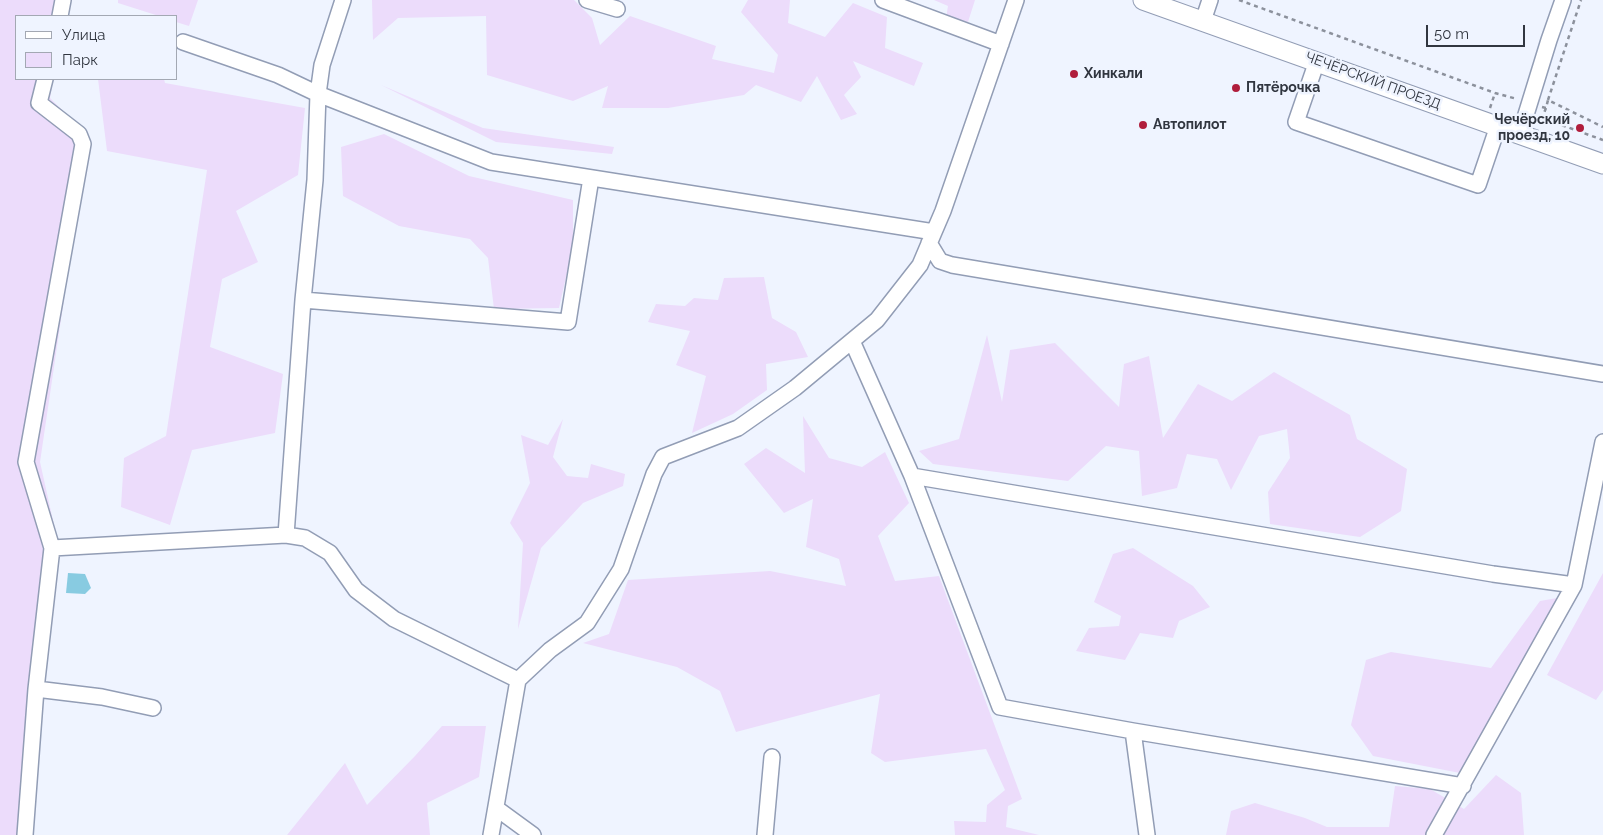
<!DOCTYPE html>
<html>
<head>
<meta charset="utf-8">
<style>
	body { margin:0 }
	#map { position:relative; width:1603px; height:835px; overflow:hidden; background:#eff4ff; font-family:Raleway,sans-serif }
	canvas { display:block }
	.legend { position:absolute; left:15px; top:15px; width:162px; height:65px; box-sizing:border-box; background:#eff4ff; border:1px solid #a3a8b3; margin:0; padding:6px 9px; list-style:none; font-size:15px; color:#313640 }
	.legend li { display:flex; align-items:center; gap:10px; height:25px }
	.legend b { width:25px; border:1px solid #a3a8b3 }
	.scale { position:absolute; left:1426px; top:25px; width:99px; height:22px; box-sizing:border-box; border:2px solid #313640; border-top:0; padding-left:6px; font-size:15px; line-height:18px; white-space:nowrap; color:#313640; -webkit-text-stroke:4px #eff4ff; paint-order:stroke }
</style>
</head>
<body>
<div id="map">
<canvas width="1603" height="835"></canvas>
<ul class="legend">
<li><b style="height:6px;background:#fff"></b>Улица</li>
<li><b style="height:14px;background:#ecdcfb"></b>Парк</li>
</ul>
<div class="scale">50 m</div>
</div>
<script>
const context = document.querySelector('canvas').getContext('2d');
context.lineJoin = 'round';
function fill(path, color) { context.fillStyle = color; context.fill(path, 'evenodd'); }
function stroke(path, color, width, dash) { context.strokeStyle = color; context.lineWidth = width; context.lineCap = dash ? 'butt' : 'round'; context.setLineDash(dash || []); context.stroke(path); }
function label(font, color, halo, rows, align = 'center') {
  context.font = font + ' Raleway,sans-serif'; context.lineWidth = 5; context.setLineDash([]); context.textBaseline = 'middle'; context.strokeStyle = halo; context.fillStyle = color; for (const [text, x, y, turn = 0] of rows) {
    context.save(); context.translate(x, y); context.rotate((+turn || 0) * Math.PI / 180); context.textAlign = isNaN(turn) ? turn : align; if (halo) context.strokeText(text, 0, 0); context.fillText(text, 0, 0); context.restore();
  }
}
const green = new Path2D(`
	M 0,0 L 66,0 L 63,16 L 16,16 L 16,79 L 53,79 L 50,98 L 88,136 L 40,462 L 58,543 L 23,835 L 0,835 Z
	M 118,0 L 198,0 L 189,26 L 176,22 L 176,16 L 159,16 L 118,3 Z
	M 372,0 L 574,0 L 592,18 L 600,45 L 630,16 L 716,46 L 712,59 L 774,73 L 778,55 L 741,12 L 748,0 L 790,0 L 788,23 L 825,37 L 853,3 L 887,17 L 885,48 L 923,63 L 914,86 L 853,61 L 861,77 L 844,95 L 857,114 L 841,120 L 817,76 L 801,102 L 756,85 L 744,95 L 668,108 L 602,108 L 608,86 L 573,101 L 487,75 L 486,16 L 398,18 L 373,40 Z
	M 934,0 L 975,0 L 968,22 L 946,18 L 948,6 Z
	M 98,79 L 164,79 L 165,83 L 305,108 L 298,175 L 236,211 L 258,262 L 222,279 L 210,347 L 283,374 L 275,433 L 192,450 L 170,525 L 121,507 L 124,458 L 166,436 L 207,170 L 107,151 Z
	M 381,85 L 483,128 L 614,147 L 612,154 L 496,142 Z
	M 384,134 L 469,176 L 573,200 L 573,246 L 559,308 L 494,309 L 488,258 L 470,239 L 399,226 L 343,196 L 341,147 Z
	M 764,277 L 772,318 L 796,332 L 808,357 L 766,364 L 767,390 L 733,414 L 692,433 L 706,376 L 676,365 L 690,331 L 648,322 L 656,304 L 685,306 L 694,298 L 718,300 L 724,278 Z
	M 987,335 L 1002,402 L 1010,350 L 1055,343 L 1119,407 L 1124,364 L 1149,356 L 1163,438 L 1198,384 L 1232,401 L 1274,372 L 1350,415 L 1357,439 L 1407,469 L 1401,511 L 1360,537 L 1270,524 L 1268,492 L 1290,458 L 1287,429 L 1259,436 L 1231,490 L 1217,459 L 1187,454 L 1177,488 L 1142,496 L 1139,451 L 1106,446 L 1068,481 L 933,464 L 919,451 L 959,439 Z
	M 803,416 L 829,458 L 862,467 L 885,452 L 909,503 L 878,536 L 895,581 L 939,576 L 1022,799 L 1008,806 L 1006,827 L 1039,835 L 955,835 L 954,821 L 986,822 L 987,805 L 1005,790 L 986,749 L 885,762 L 871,753 L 880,694 L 736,732 L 720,691 L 677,667 L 583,643 L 609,634 L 628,580 L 770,571 L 846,586 L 839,559 L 806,547 L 813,499 L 784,513 L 744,464 L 766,448 L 805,473 Z
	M 563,419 L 553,457 L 567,476 L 588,478 L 591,464 L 625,474 L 623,486 L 583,503 L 541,548 L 518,629 L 523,543 L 510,523 L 530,483 L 521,435 L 548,445 Z
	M 1133,548 L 1193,586 L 1210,607 L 1179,621 L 1173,638 L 1140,633 L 1125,660 L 1076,651 L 1089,628 L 1119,626 L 1121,616 L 1094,602 L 1113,554 Z
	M 1603,573 L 1603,690 L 1596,700 L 1547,675 Z
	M 1557,598 L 1460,773 L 1373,756 L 1351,725 L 1366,660 L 1391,652 L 1491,668 L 1540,601 Z
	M 442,726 L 486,726 L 479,777 L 427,803 L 430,835 L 287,835 L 345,763 L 367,805 L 415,756 Z
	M 1496,775 L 1521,793 L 1524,835 L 1226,835 L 1231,811 L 1255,803 L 1305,818 L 1327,827 L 1389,827 L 1395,786 L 1430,789 L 1464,809 Z`);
const water = new Path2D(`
	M 68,573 L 85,574 L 91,588 L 85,594 L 66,593 Z`);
const path = new Path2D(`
	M 1239,0 L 1495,93 L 1517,99
	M 1548,100 L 1581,0
	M 1542,107 L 1546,108 L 1548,100 L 1603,127
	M 1490,108 L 1495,93
	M 1546,108 L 1542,118 L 1603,140`);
const minor = new Path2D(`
	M 587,0 L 617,9
	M 883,0 L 1001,44
	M 60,16 L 63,0
	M 1203,21 L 1210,0
	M 183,42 L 278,75 L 318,94 L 491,162 L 934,232
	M 1317,61 L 1296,122 L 1478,185 L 1498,126
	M 45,79 L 39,103 L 79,134 L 83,144 L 26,462 L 52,548 L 286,535 L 305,538 L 330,553 L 356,590 L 394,619 L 518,680
	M 1520,134 L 1549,40 L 1563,0
	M 929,243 L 940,261 L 952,265 L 1603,374
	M 303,300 L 568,322 L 591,178
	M 852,341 L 912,476 L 1493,574 L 1574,585 L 1603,442
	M 912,476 L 1000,707 L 1133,731 L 1463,786
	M 286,535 L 303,300 L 315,180 L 318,94 L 322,65 L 343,0
	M 52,548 L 36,689 L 102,697 L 153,708
	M 1133,731 L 1147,835
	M 496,808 L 533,835
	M 25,835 L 36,689
	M 491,835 L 518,680 L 550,650 L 587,623 L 621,569 L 654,474 L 663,457 L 738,428 L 795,388 L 877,320 L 920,265 L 934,232 L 943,211 L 1016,0
	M 765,835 L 772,757
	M 1434,835 L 1574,585`);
const major = new Path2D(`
	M 1143,0 L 1603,164`);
const markers = [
	[1074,74,5,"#b01d3c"],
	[1236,88,5,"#b01d3c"],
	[1143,125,5,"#b01d3c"],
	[1580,128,5,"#b01d3c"]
];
const poiNames = [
	["Хинкали",1084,74],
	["Пятёрочка",1246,88],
	["Чечёрский",1570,120,"right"],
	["проезд, 10",1570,136,"right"],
	["Автопилот",1153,125]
];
const streetNames = [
	["ЧЕЧЁРСКИЙ ПРОЕЗД",1373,81,20]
];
fill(green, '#ecdcfb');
fill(water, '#88cbe1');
stroke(minor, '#929db5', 18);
stroke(major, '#929db5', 21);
stroke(path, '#8c919c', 2.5, [4, 4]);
stroke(minor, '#fff', 15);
stroke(major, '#fff', 19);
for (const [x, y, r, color] of markers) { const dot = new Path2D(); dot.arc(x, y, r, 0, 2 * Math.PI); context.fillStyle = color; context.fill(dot); stroke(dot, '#eff4ff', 2); }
label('bold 14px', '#313640', '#eff4ff', poiNames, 'left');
label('14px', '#313640', '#eff4ff', streetNames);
</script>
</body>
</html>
